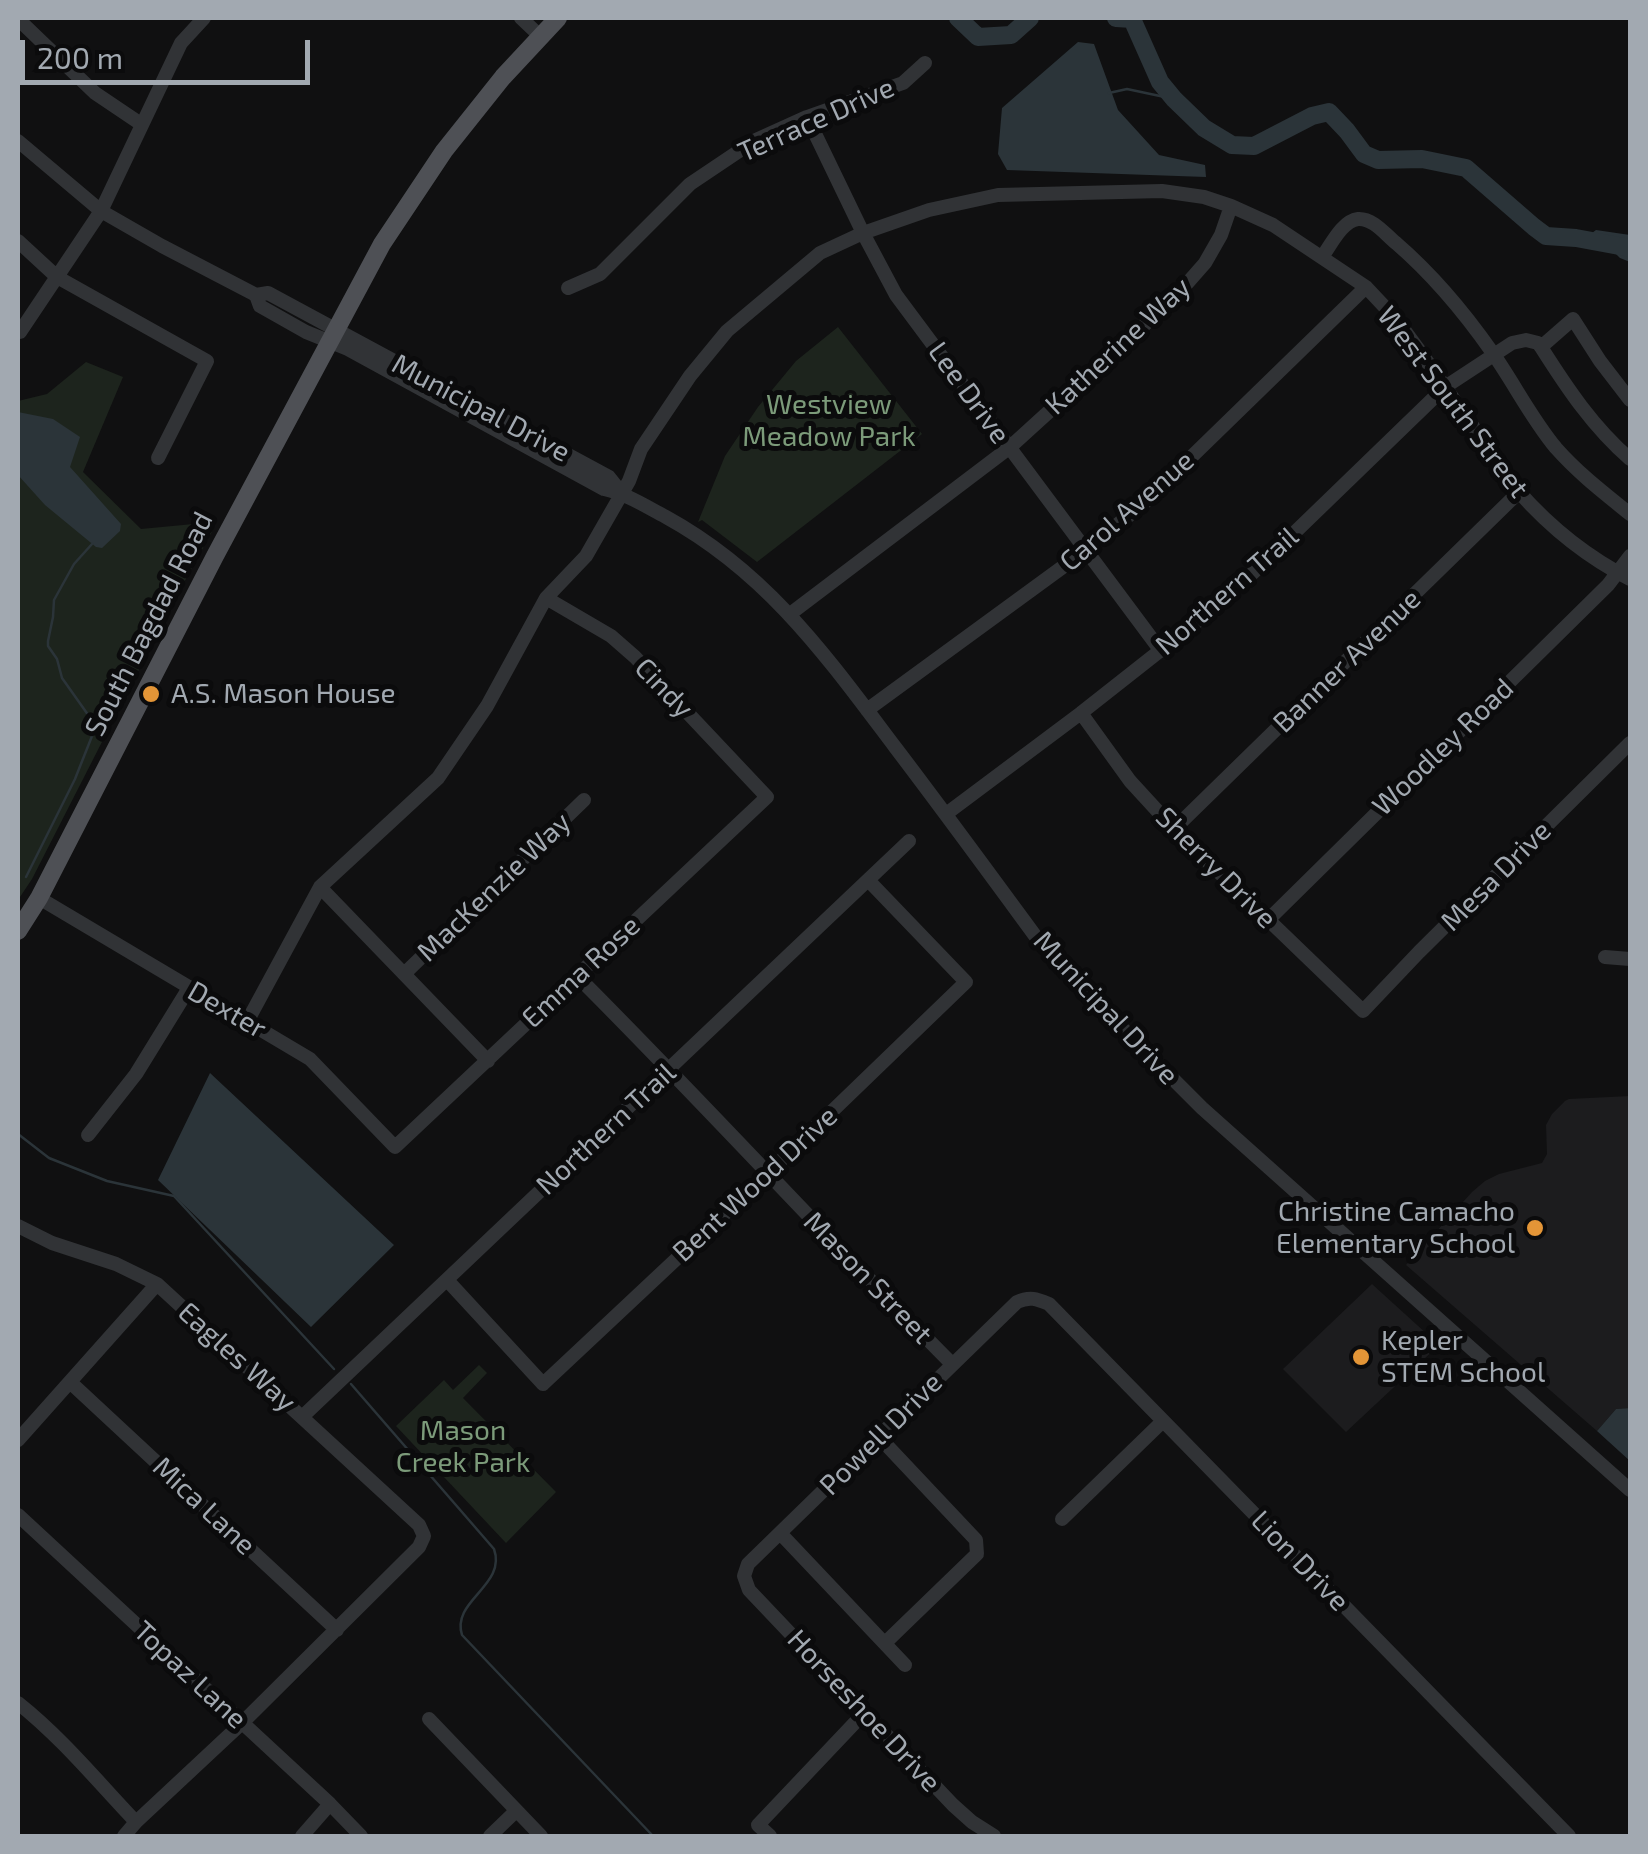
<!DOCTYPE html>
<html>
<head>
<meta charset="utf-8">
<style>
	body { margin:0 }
	#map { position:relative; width:1648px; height:1854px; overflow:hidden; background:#101011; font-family:"Exo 2",sans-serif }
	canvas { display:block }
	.frame { position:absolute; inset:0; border:20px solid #a2a9b1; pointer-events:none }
	.scale { position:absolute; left:20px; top:40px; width:290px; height:45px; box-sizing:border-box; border:5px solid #a2a9b1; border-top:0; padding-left:12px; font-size:30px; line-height:35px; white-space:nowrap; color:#a2a9b1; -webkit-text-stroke:8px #0b0b0c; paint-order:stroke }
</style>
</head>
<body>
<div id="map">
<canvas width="1648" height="1854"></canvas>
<div class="frame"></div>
<div class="scale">200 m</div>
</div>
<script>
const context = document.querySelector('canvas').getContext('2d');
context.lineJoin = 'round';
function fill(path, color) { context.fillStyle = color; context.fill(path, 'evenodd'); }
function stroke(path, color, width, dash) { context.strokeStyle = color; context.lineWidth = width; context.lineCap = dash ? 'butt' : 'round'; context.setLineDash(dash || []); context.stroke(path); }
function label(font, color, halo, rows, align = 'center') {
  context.font = font + ' "Exo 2",sans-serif'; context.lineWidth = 10; context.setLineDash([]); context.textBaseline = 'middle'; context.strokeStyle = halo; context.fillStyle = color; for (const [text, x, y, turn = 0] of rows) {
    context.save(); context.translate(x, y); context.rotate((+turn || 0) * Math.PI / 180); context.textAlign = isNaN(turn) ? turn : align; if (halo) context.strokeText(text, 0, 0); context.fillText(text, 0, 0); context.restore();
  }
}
const built = new Path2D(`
	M 1630,1096 L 1630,1408 L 1616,1409 L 1597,1431 L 1406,1265 L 1472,1192 L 1485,1181 L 1499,1174 L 1542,1163 L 1547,1154 L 1546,1125 L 1552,1114 L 1565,1101 L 1569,1099 Z
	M 1372,1284 L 1439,1345 L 1346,1432 L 1283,1369 Z`);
const green = new Path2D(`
	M 838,327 L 922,434 L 757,562 L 702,520 L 698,522 L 725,456 L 758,407 L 796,361 Z
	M 86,362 L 123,377 L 83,472 L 141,529 L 204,523 L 214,528 L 177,595 L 32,879 L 18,900 L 18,401 L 47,394 Z
	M 479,1365 L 487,1373 L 463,1398 L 556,1492 L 506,1543 L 396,1426 L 444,1380 L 453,1390 Z`);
const water = new Path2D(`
	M 1078,42 L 1094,44 L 1118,110 L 1159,155 L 1205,165 L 1206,177 L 1007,170 L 998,154 L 1002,108 Z
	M 1596,230 L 1630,235 L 1630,262 L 1620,258 L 1611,249 L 1584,239 Z
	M 18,412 L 53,419 L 80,437 L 70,467 L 121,524 L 120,531 L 102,548 L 96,547 L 45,505 L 18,475 Z
	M 210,1073 L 394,1245 L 311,1327 L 158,1180 Z
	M 1630,1408 L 1630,1461 L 1597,1431 L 1616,1409 Z`);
const stream = new Path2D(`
	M 1109,93 L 1127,89 L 1174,99
	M 26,877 L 75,779 L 96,726 L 62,678 L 57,659 L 48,646 L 48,641 L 53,617 L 54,600 L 74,564 L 92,544
	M 18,1134 L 49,1158 L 107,1181 L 174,1196 L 334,1369
	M 351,1384 L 494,1549 C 507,1586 451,1600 462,1635 L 653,1836`);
const river = new Path2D(`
	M 958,18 L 978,37 L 1011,35 L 1030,18
	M 1116,18 L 1132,19 L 1160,82 L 1174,99 L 1204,128 L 1232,145 L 1254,146 L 1312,116 L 1329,112 L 1347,131 L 1364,154 L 1378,160 L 1422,159 L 1466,168 L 1534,227 L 1546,236 L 1576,238 L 1630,248`);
const minor = new Path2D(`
	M 521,18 L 540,36
	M 18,19 L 95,93 L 141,124
	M 807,117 L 863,233 L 896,295 L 1161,651
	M 18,141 L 101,211 L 162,246 L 256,295 L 268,293 L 609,477 L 621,492
	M 18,241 L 57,277 L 207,361 L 158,458
	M 1322,257 C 1331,245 1342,221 1358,219 C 1373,218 1385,234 1396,243 C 1433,275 1464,312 1492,352 C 1514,383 1531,418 1556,448 C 1578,473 1604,493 1630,514
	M 568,288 L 600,274 L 690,184 L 754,141 L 807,117 L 903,83 L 925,63
	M 256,295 L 260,306 L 306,332 L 348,349 L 604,489 C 627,494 645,506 666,517 C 768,573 827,657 895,747 C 943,810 989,873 1036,937 L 1073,979 L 1202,1108 L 1630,1490
	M 20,332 L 101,211 L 181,43 L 204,18
	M 1541,347 C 1567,388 1593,427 1630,459
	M 790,614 L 1009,448 L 1176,296 L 1205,263 L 1221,235 L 1231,206
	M 867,710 L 1086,550 L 1143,504 L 1366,287
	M 1081,713 L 1130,781 L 1174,829 L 1363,1011 L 1419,952 L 1630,743
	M 946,814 L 1081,713 L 1227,598 L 1445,387 L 1512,343 L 1526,340 L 1538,343 L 1541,347 L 1573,319 L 1600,361 L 1630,400
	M 1174,829 L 1519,492
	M 320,887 L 488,1061
	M 39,898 L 310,1059 L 395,1147 L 767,797 L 635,657 L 611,636 L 546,598
	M 1268,920 L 1608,585 L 1630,556
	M 1605,957 L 1630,959
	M 404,974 L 584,800
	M 577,976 C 704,1103 825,1236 952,1364
	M 248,1020 L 320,887 L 438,778 L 487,706 L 546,598 L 586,556 L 629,481 L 641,449 L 690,376 L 727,331 L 820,253 L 863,233 L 929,210 L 998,195 L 1162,191 L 1204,197 L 1231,206 L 1273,225 L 1366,287 L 1396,319 L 1421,353 L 1519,492 C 1550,527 1589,558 1630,579
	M 88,1135 L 136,1074 L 189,988
	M 18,1226 L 52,1243 L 116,1264 L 157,1284 L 419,1525 L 424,1536 L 419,1547 L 242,1723 L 136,1822 L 124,1836
	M 447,1280 L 543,1384 L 767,1174 L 966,982 L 868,880
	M 70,1382 L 337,1630
	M 302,1417 L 909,841
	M 878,1436 L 976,1540 L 977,1554 L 885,1643
	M 18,1440 L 157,1284
	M 18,1515 L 330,1804 L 361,1836
	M 1062,1519 L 1163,1421
	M 780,1533 L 905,1665
	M 18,1703 C 62,1738 97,1781 136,1822
	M 429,1719 L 541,1836
	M 302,1836 L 330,1804
	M 490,1836 L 516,1811
	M 770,1836 L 758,1825 L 865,1712
	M 994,1836 L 972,1822 L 953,1805 L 749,1590 L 744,1576 L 748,1564 L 1017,1302 C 1030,1296 1037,1299 1049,1304 L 1569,1836`);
const major = new Path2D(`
	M 18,931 L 39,898 L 215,556 L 382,244 L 444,151 L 503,77 L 558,18`);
const markers = [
	[151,694,10,"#e39537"],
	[1535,1228,10,"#e39537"],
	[1361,1357,10,"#e39537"]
];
const streetNames = [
	["Terrace Drive",816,120,-24],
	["Katherine Way",1118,346,-43],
	["Lee Drive",969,393,54],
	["West South Street",1453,402,53],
	["Municipal Drive",481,408,28],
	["Carol Avenue",1127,511,-41],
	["Northern Trail",1227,591,-41],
	["South Bagdad Road",149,624,-63],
	["Banner Avenue",1347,661,-44],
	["Cindy",664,688,46],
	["Woodley Road",1443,747,-44],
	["Sherry Drive",1216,868,45],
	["Mesa Drive",1496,876,-45],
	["MacKenzie Way",494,887,-44],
	["Emma Rose",581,972,-43],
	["Municipal Drive",1106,1008,47],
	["Dexter",227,1010,30],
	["Northern Trail",606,1129,-43],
	["Bent Wood Drive",755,1184,-43],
	["Mason Street",868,1278,46],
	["Eagles Way",237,1357,42],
	["Powell Drive",881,1434,-45],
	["Mica Lane",204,1506,43],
	["Lion Drive",1300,1561,46],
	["Topaz Lane",190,1675,43],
	["Horseshoe Drive",864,1711,47]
];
const parkNames = [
	["Westview",829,405],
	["Meadow Park",829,437],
	["Mason",463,1431],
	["Creek Park",463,1463]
];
const poiNames = [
	["A.S. Mason House",171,694],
	["Christine Camacho",1515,1212,"right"],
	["Elementary School",1515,1244,"right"],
	["Kepler",1381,1341],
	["STEM School",1381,1373]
];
fill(built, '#1c1c1e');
fill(green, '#1d241d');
fill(water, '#2b3439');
stroke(stream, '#2b3439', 2.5);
stroke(river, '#2b3439', 18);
stroke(minor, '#313336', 14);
stroke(major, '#4e5055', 18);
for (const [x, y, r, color] of markers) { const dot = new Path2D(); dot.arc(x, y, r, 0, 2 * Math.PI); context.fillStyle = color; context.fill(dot); stroke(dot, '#0b0b0c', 4); }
label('28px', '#a2a9b1', '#0b0b0c', streetNames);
label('28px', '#7c9b7a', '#0b0b0c', parkNames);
label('28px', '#a2a9b1', '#0b0b0c', poiNames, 'left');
</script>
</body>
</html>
